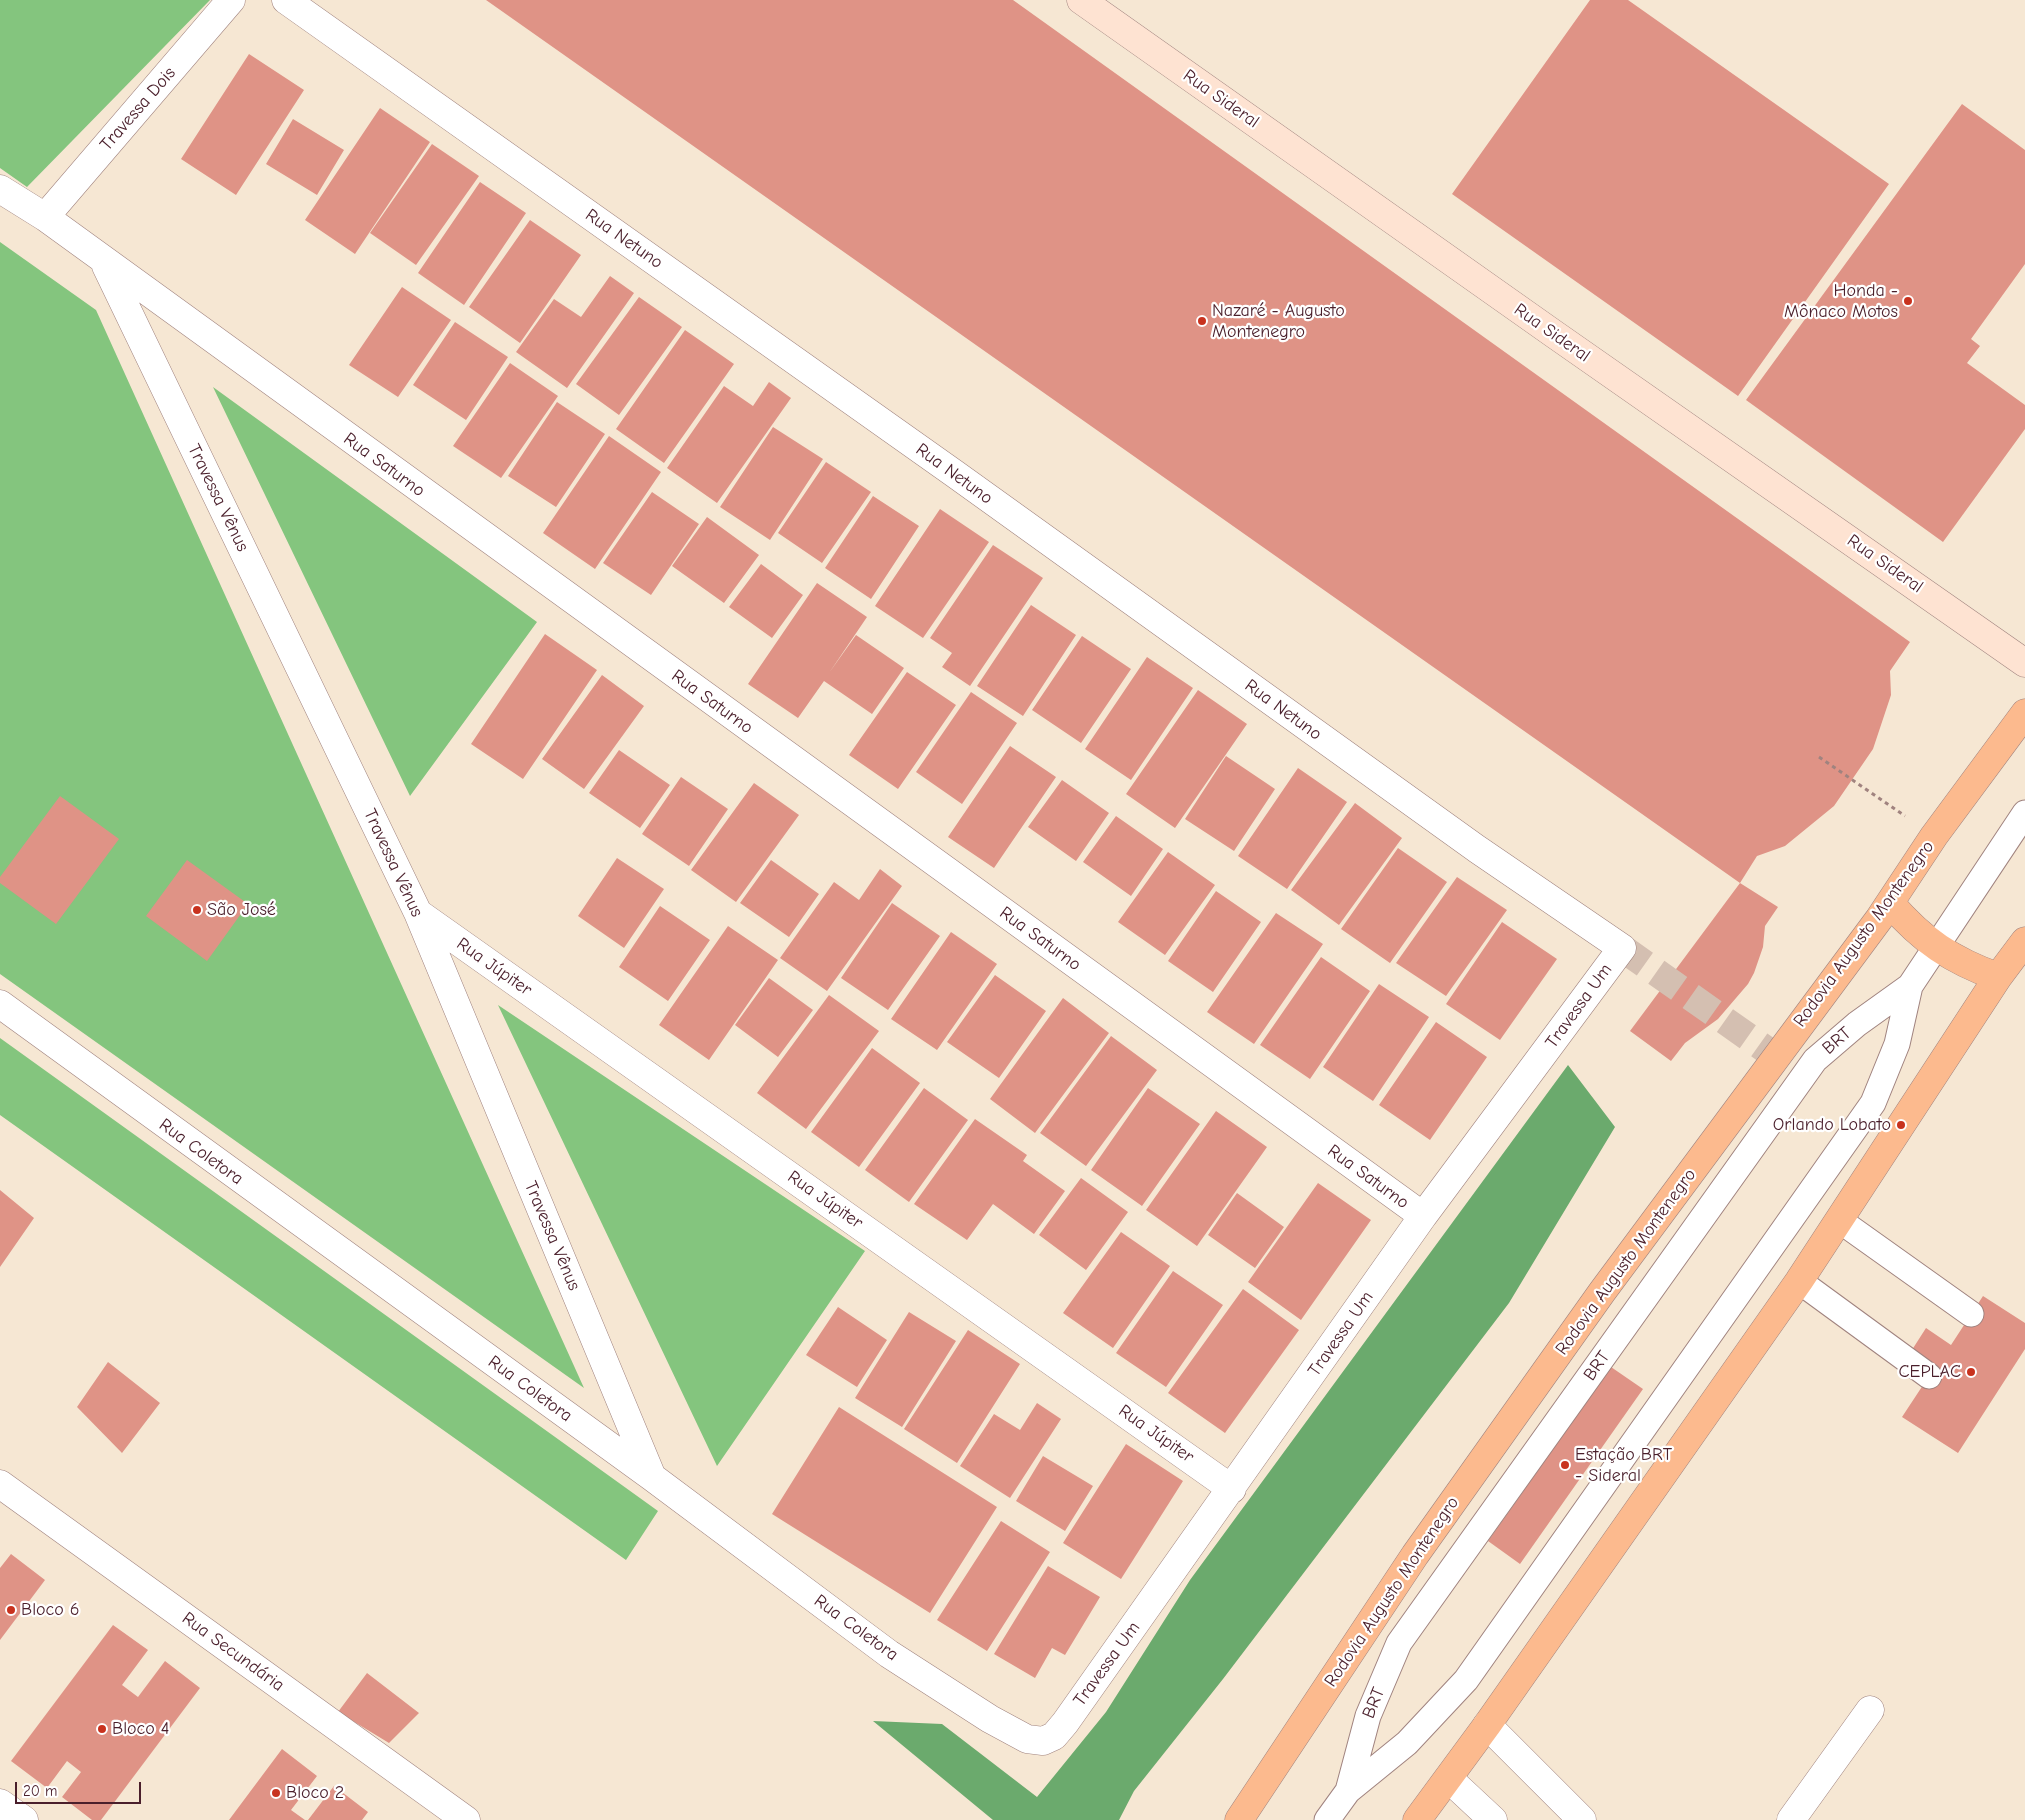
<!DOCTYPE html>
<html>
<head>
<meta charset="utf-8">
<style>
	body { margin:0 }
	#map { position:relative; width:2025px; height:1820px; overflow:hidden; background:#f6e7d3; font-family:"Comic Neue",sans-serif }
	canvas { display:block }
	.scale { position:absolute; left:15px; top:1782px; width:126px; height:22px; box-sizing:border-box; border:2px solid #4a1f2b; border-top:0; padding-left:6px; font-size:15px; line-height:18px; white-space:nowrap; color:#4a1f2b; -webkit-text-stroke:4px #fff; paint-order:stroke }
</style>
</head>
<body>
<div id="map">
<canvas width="2025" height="1820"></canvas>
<div class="scale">20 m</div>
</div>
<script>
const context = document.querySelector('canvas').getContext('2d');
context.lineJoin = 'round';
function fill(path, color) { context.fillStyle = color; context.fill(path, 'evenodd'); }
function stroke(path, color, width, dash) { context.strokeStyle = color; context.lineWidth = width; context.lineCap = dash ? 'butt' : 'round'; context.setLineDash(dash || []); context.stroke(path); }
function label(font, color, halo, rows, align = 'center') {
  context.font = font + ' "Comic Neue",sans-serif'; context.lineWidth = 4.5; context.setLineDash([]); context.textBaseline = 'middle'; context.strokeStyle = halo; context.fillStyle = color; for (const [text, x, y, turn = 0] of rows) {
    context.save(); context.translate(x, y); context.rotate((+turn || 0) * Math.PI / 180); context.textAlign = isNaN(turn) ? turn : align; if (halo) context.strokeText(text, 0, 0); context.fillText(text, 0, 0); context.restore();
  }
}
const green = new Path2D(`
	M 0,0 L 210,0 L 27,187 L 0,168 Z
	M 0,242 L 96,310 L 584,1388 L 0,974 Z
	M 213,387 L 537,622 L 410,796 Z
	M 498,1005 L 865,1251 L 717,1466 Z
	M 0,1038 L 658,1511 L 626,1560 L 0,1115 Z`);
const forest = new Path2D(`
	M 1568,1065 L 1615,1127 L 1509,1303 L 1223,1679 L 1134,1791 L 1119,1820 L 993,1820 L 873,1721 L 942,1724 L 1037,1797 L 1106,1712 L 1190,1580 Z`);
const building = new Path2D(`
	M 486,0 L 1013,0 L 1910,642 L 1890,671 L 1891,695 L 1873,749 L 1834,806 L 1785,846 L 1757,856 L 1740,883 Z
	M 1590,0 L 1628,0 L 1889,184 L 1738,396 L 1452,194 Z
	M 249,54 L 304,90 L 236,195 L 181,159 Z
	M 1962,104 L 2025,150 L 2025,264 L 1971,339 L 1980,346 L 1967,363 L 2025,405 L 2025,429 L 1943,542 L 1746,400 Z
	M 380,108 L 430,142 L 355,254 L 305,220 Z
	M 293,119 L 344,150 L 317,195 L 266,164 Z
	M 432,144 L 479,176 L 416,265 L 370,233 Z
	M 480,182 L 526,213 L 464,305 L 418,273 Z
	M 530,220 L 581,255 L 520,343 L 469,307 Z
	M 610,276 L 634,293 L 567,388 L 516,352 L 554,299 L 581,317 Z
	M 402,287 L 451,320 L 398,397 L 349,365 Z
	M 639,297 L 682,327 L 619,415 L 576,384 Z
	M 455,322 L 508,357 L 466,420 L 413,385 Z
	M 685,330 L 734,364 L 664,463 L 616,429 Z
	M 510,363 L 558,396 L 501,478 L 453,446 Z
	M 769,382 L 791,398 L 717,503 L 667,468 L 724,386 L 753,406 Z
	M 557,402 L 605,434 L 556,507 L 508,476 Z
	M 773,427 L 823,459 L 770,540 L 720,507 Z
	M 609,436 L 661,472 L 595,569 L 543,533 Z
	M 826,462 L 871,492 L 822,563 L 778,533 Z
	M 652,492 L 699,524 L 651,595 L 603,563 Z
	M 873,496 L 919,526 L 871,599 L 825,568 Z
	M 940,509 L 989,542 L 923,638 L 875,606 Z
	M 707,517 L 759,555 L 724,603 L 672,566 Z
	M 993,545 L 1043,578 L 970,686 L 942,667 L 952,653 L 930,638 Z
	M 761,564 L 803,595 L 772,638 L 729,607 Z
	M 817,583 L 867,617 L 829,673 L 856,635 L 904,668 L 872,714 L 824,681 L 798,718 L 748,684 Z
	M 1031,605 L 1076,635 L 1023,716 L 977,686 Z
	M 545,634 L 597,670 L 523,779 L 471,744 Z
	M 1082,636 L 1131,669 L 1081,743 L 1032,710 Z
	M 1147,657 L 1193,688 L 1131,780 L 1085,749 Z
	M 907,672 L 956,705 L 898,789 L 849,755 Z
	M 602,675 L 644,706 L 584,789 L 542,759 Z
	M 1198,690 L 1247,724 L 1175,828 L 1126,794 Z
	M 971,692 L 1017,723 L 962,804 L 916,772 Z
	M 1010,746 L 1056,777 L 994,868 L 948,837 Z
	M 619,750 L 670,785 L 640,828 L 589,793 Z
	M 1226,756 L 1275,789 L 1234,851 L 1185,819 Z
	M 1298,768 L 1347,802 L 1287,889 L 1238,856 Z
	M 681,777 L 728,809 L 689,866 L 642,834 Z
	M 1062,780 L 1109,813 L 1076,861 L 1028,827 Z
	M 754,783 L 799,815 L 736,902 L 691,870 Z
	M 60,796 L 119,839 L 56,924 L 0,883 L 0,877 Z
	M 1355,803 L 1402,838 L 1339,925 L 1291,890 Z
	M 1116,816 L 1163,849 L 1131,896 L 1083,862 Z
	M 1398,848 L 1447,882 L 1390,963 L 1341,929 Z
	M 1168,852 L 1215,885 L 1165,955 L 1118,922 Z
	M 617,858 L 664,889 L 624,948 L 578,916 Z
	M 187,860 L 248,904 L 207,961 L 146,916 Z
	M 771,860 L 819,894 L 789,937 L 740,903 Z
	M 880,869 L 902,886 L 827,991 L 780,958 L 834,882 L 859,900 Z
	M 1457,877 L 1507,910 L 1446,996 L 1396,963 Z
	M 1740,883 L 1778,907 L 1765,926 L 1763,947 L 1754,973 L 1748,984 L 1718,1019 L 1685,1043 L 1671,1061 L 1630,1031 Z
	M 1216,891 L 1261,922 L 1213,992 L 1168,961 Z
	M 892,903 L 940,936 L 888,1010 L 841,978 Z
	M 660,906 L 710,940 L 668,1001 L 619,967 Z
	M 1276,913 L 1323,944 L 1254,1044 L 1207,1012 Z
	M 1502,922 L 1557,959 L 1500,1040 L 1446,1004 Z
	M 728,926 L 778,960 L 709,1060 L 659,1025 Z
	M 951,932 L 997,964 L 937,1050 L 891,1019 Z
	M 1321,957 L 1370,991 L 1310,1079 L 1260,1045 Z
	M 995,975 L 1046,1011 L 999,1078 L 947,1042 Z
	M 769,978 L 813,1010 L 778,1057 L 735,1025 Z
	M 1379,984 L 1429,1017 L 1373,1101 L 1323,1067 Z
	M 829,995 L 879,1031 L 806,1129 L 757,1093 Z
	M 1063,998 L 1109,1033 L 1035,1133 L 990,1099 Z
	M 1436,1022 L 1487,1057 L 1430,1140 L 1379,1105 Z
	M 1111,1036 L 1157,1070 L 1086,1166 L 1040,1133 Z
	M 872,1048 L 920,1083 L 859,1167 L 811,1132 Z
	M 924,1088 L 968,1120 L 909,1202 L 865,1170 Z
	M 1148,1088 L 1200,1124 L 1142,1206 L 1091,1170 Z
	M 1216,1111 L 1267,1147 L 1197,1246 L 1146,1210 Z
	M 975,1119 L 1027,1155 L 1023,1161 L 1065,1191 L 1034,1234 L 993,1204 L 967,1240 L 914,1204 Z
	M 1081,1178 L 1128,1212 L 1086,1270 L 1039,1235 Z
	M 1318,1183 L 1371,1220 L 1301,1320 L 1248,1282 Z
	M 0,1190 L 34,1218 L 0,1267 Z
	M 1237,1193 L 1284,1227 L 1255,1268 L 1208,1235 Z
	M 1121,1232 L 1170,1266 L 1113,1348 L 1063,1313 Z
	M 1173,1271 L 1223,1305 L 1166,1387 L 1116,1353 Z
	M 1243,1289 L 1299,1330 L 1225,1433 L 1168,1393 Z
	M 1983,1296 L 2025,1323 L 2025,1349 L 1958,1453 L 1902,1417 L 1929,1376 L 1910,1353 L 1926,1328 L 1951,1345 Z
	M 838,1307 L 887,1340 L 857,1387 L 806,1355 Z
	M 909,1312 L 956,1341 L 902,1427 L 855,1398 Z
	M 968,1330 L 1020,1364 L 957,1463 L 904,1429 Z
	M 108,1362 L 160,1403 L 122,1453 L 77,1407 Z
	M 1611,1367 L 1643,1389 L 1520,1564 L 1488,1541 Z
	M 1037,1403 L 1061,1419 L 1010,1498 L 960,1466 L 994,1414 L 1020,1430 Z
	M 839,1407 L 997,1507 L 930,1613 L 772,1514 Z
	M 1126,1444 L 1183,1481 L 1121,1579 L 1063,1543 Z
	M 1043,1456 L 1093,1486 L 1065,1531 L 1016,1501 Z
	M 1001,1521 L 1050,1552 L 987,1651 L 937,1620 Z
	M 11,1554 L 45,1580 L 0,1640 L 0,1568 Z
	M 1048,1566 L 1100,1597 L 1065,1655 L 1052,1648 L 1035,1678 L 994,1654 Z
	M 113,1625 L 148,1650 L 122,1685 L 138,1697 L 165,1661 L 200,1688 L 101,1820 L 92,1820 L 62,1797 L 81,1772 L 67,1761 L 47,1788 L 11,1761 Z
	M 367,1673 L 419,1713 L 389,1743 L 338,1712 Z
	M 282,1749 L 317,1776 L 291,1810 L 305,1820 L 229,1820 Z
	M 334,1786 L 368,1812 L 362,1820 L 308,1820 Z`);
const streetTunnel = new Path2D(`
	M 1622,948 L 1775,1056`);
const path = new Path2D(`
	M 1819,757 L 1905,816`);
const lane = new Path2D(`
	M 1839,1220 L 1971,1314
	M 1799,1281 L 1929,1376
	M 1348,1791 L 1368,1716 L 1399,1643 L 1815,1060 L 1857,1024 L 1910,986
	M 1327,1820 L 1348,1791 L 1407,1743 L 1466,1680 L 1873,1103 L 1897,1044 L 1910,986 L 2025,813`);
const street = new Path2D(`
	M 0,189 L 45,217 L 1423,1216
	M 45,217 L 231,0
	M 106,266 L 418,913 L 652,1477
	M 418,913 L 1232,1489
	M 0,1004 L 652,1477 L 889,1654 L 990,1719 L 1027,1739 L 1043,1741 L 1054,1736 L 1065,1723 L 1423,1216 L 1622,948 L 1477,849 L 955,474 L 286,0
	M 0,1484 L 466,1820
	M 1487,1725 L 1582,1820
	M 1449,1779 L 1493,1820
	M 0,1803 L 24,1820
	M 1791,1820 L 1870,1710`);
const secondary = new Path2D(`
	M 1081,0 L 1554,334 L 2025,663`);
const primary = new Path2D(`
	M 1890,903 C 1923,941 1951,960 1998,977
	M 1239,1820 L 1415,1555 L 1602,1292 L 1879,919 L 1934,836 L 2025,713
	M 1417,1820 L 1487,1725 L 1799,1281 L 1998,977 L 2025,941`);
const markers = [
	[1908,301,5,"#c8321e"],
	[1202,321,5,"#c8321e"],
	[197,910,5,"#c8321e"],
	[1901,1125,5,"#c8321e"],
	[1971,1372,5,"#c8321e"],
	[1565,1465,5,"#c8321e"],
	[11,1610,5,"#c8321e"],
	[102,1729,5,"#c8321e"],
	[276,1793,5,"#c8321e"]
];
const streetNames = [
	["Rua Sideral",1221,99,35],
	["Travessa Dois",138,109,-49],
	["Rua Netuno",624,239,35],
	["Rua Sideral",1552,333,35],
	["Rua Saturno",384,465,36],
	["Rua Netuno",954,474,36],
	["Travessa Vênus",218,498,64],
	["Rua Sideral",1885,564,35],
	["Rua Saturno",712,702,36],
	["Rua Netuno",1283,710,36],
	["Travessa Vênus",393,863,65],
	["Rodovia Augusto Montenegro",1864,934,-54],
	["Rua Saturno",1040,939,36],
	["Rua Júpiter",494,967,35],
	["Travessa Um",1579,1006,-54],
	["BRT",1837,1041,-41],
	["Rua Coletora",201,1152,36],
	["Rua Saturno",1368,1177,36],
	["Rua Júpiter",825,1200,35],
	["Travessa Vênus",552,1236,67],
	["Rodovia Augusto Montenegro",1626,1262,-54],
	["Travessa Um",1341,1334,-55],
	["BRT",1597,1366,-55],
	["Rua Coletora",530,1389,36],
	["Rua Júpiter",1156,1434,35],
	["Rodovia Augusto Montenegro",1392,1592,-56],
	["Rua Coletora",856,1628,36],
	["Rua Secundária",233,1652,36],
	["Travessa Um",1107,1664,-54],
	["BRT",1374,1703,-68]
];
const poiNames = [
	["Honda -",1898,291,"right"],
	["Mônaco Motos",1898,312,"right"],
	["Nazaré - Augusto",1212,311],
	["Montenegro",1212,332],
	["São José",207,910],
	["Orlando Lobato",1891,1125,"right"],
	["CEPLAC",1961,1372,"right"],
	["Estação BRT",1575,1455],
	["- Sideral",1575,1476],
	["Bloco 6",21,1610],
	["Bloco 4",112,1729],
	["Bloco 2",286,1793]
];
fill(green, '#84c57e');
fill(forest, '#6baa6d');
fill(building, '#df9386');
stroke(streetTunnel, '#d4bfb1', 28, [28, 14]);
stroke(lane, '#a0837f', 27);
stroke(street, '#a0837f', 29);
stroke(secondary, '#a0837f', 29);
stroke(primary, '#a0837f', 29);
stroke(path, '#a0837f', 3, [4, 4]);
stroke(lane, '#fff', 25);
stroke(street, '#fff', 28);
stroke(secondary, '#fee3d2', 28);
stroke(primary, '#fcba8e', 28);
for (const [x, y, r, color] of markers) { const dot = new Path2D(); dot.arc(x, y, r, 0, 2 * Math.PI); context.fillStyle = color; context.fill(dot); stroke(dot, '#fff', 2); }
label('18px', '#4a1f2b', '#fff', streetNames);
label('18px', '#4a1f2b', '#fff', poiNames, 'left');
</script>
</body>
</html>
